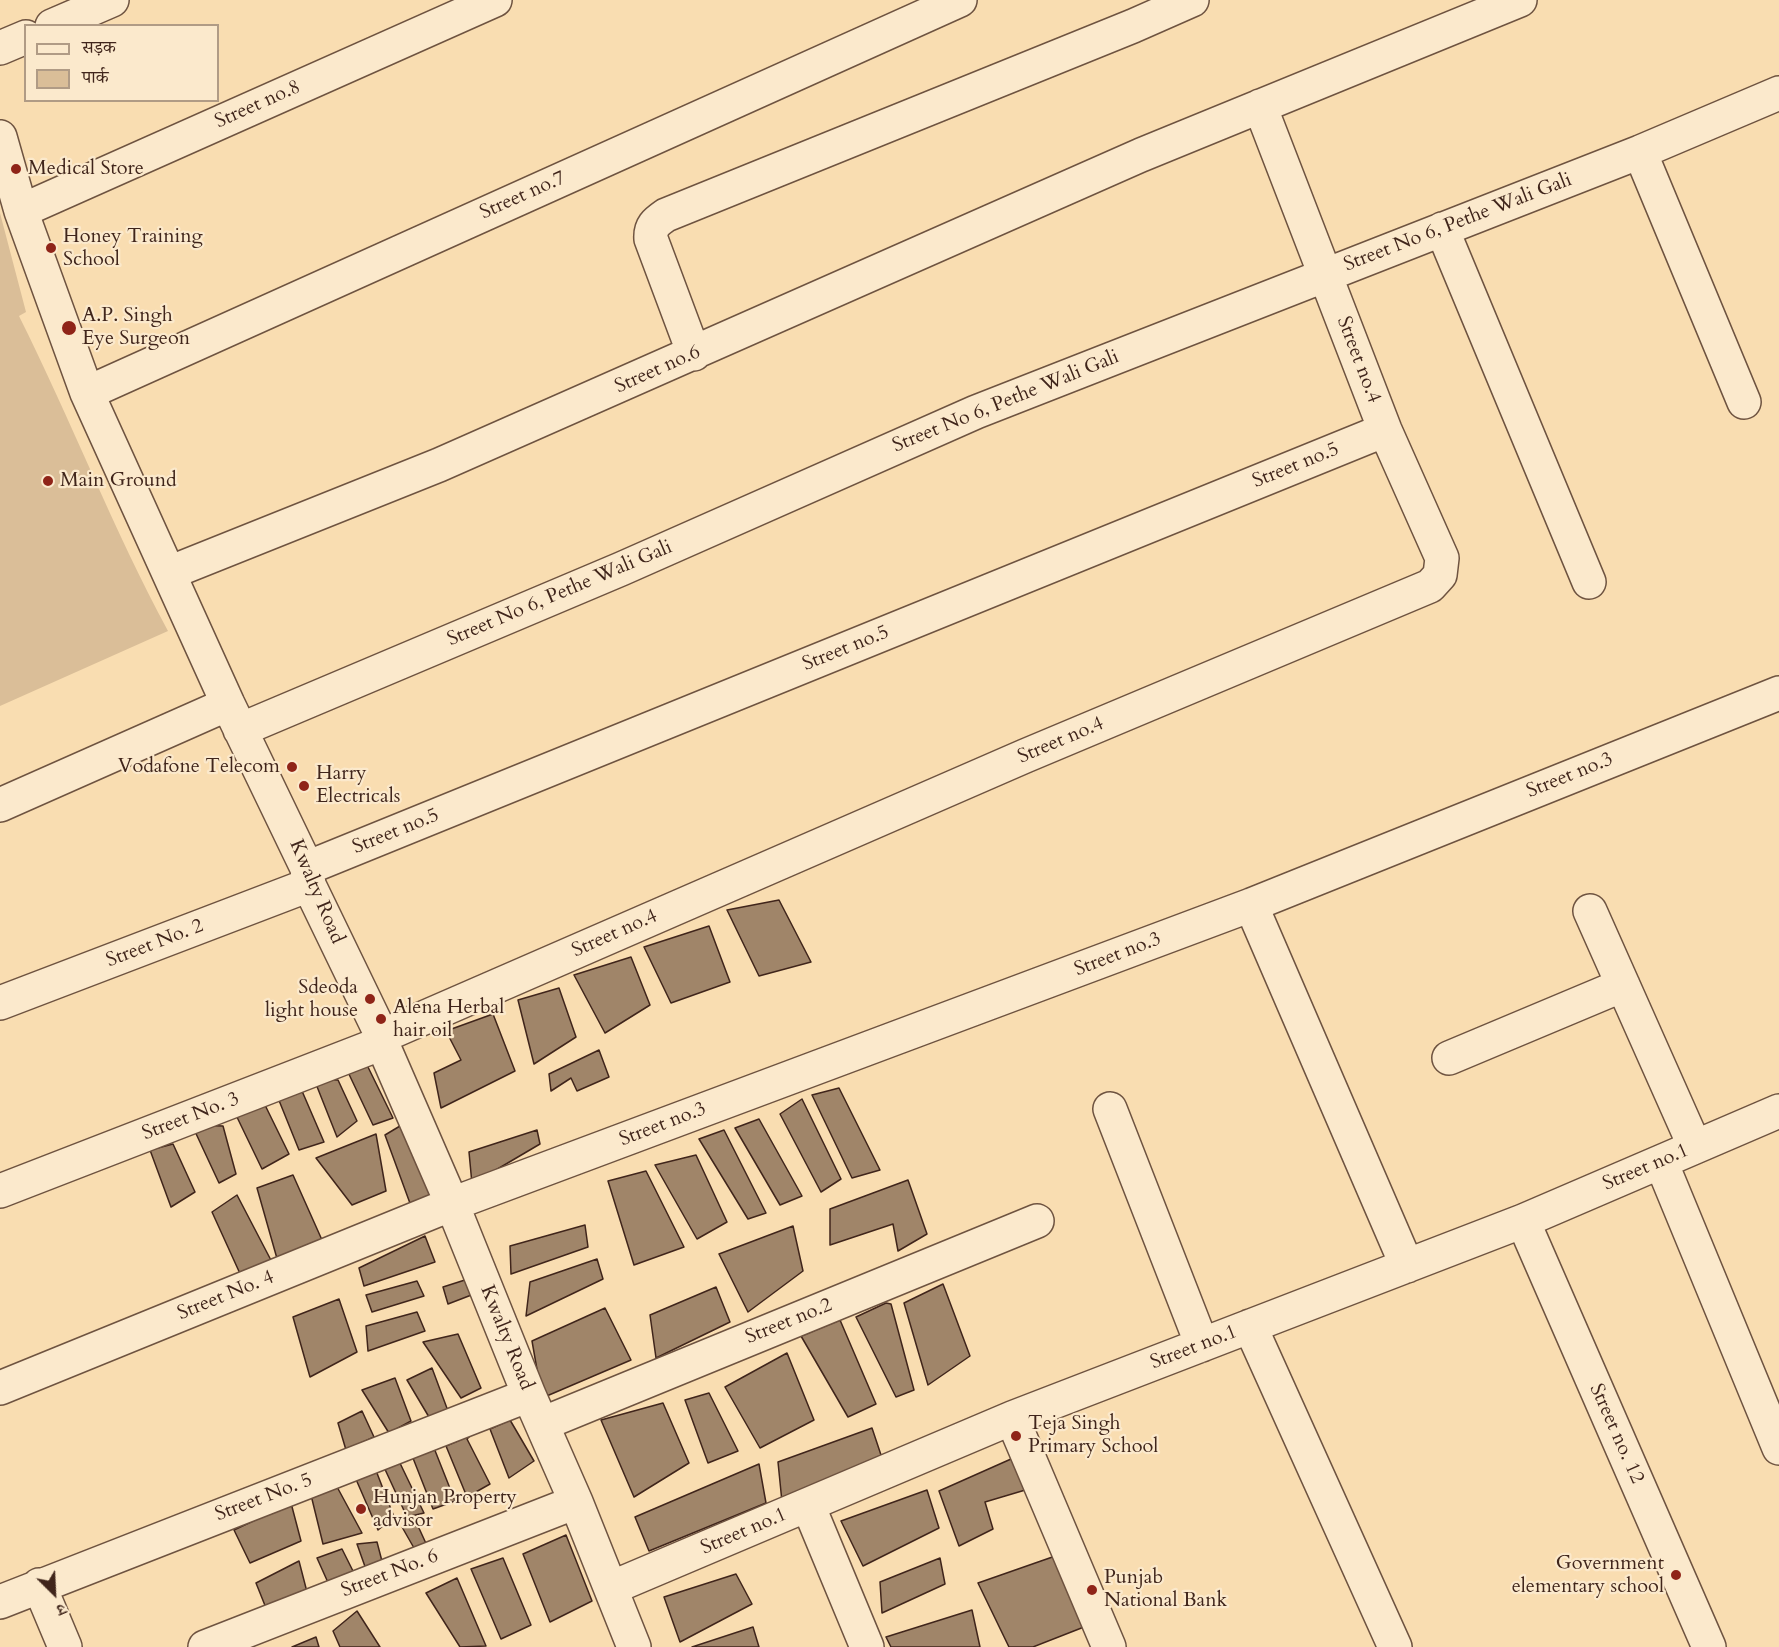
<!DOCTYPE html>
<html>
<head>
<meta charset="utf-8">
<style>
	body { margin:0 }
	#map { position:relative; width:1779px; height:1647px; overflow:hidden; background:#f9ddb1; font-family:Cardo,"Noto Serif Devanagari",serif }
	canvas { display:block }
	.legend { position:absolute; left:24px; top:24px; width:195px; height:78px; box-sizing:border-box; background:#fbe9cc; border:2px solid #b09b85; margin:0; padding:8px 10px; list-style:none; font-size:18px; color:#40251b }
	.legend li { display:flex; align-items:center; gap:12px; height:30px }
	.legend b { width:30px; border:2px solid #b09b85 }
	.north { position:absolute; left:24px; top:1563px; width:60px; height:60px; -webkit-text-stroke:4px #fbe9cc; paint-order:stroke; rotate:156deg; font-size:16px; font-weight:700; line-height:24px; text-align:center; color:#40251b }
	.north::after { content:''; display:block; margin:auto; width:21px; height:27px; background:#40251b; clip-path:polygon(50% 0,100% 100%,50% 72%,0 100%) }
</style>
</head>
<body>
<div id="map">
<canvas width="1779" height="1647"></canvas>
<ul class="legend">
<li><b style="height:8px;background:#fbe9cc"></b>सड़क</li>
<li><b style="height:16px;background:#dabe98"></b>पार्क</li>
</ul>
<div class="north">उ</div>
</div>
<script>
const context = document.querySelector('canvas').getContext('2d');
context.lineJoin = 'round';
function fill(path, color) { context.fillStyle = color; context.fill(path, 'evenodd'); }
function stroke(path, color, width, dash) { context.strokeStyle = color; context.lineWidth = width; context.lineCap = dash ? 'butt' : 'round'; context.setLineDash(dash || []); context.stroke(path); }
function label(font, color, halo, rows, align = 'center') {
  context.font = font + ' Cardo,serif'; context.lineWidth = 4.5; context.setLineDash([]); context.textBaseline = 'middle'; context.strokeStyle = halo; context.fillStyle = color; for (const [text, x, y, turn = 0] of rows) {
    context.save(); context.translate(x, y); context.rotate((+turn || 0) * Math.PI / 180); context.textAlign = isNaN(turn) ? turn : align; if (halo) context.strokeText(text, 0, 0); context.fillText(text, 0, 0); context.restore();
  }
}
const green = new Path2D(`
	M 0,213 L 26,312 L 19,316 C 71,420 113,529 168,631 L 0,706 Z`);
const building = new Path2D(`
	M 779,900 L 811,962 L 759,976 L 727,910 Z
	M 709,926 L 730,982 L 671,1003 L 644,947 Z
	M 631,957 L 650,1005 L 605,1033 L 574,975 Z
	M 559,988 L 576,1037 L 534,1064 L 518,1000 Z
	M 493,1014 L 515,1071 L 441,1108 L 434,1073 L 461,1060 L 446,1031 Z
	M 599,1050 L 609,1077 L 577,1091 L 571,1078 L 551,1091 L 549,1074 Z
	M 366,1063 L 393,1118 L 373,1125 L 347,1070 Z
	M 314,1079 L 338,1080 L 357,1121 L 337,1137 Z
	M 839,1088 L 880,1170 L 852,1178 L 812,1095 Z
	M 302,1091 L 324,1142 L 299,1150 L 276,1093 Z
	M 802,1099 L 841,1179 L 821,1192 L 780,1114 Z
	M 264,1103 L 289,1154 L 262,1169 L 235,1113 Z
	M 759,1119 L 802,1196 L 780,1205 L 735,1128 Z
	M 192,1125 L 223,1126 L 236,1174 L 219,1183 Z
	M 400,1126 L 435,1197 L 411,1206 L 385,1135 Z
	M 537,1130 L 540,1144 L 472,1184 L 469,1152 Z
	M 724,1130 L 766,1213 L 748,1219 L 699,1139 Z
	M 376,1134 L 386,1191 L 352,1205 L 316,1158 Z
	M 173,1144 L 195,1192 L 171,1207 L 150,1150 Z
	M 696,1155 L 727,1222 L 697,1239 L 655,1165 Z
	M 646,1171 L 684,1247 L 634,1265 L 608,1181 Z
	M 293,1175 L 322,1240 L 278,1262 L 257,1188 Z
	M 908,1180 L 927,1234 L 898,1251 L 893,1224 L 830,1245 L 830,1209 Z
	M 237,1195 L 274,1266 L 242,1278 L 212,1212 Z
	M 585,1225 L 588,1247 L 511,1274 L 510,1246 Z
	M 793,1226 L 803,1271 L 748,1312 L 719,1254 Z
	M 425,1236 L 435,1262 L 364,1286 L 359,1268 Z
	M 597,1259 L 603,1279 L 526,1316 L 530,1282 Z
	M 468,1279 L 474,1294 L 448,1304 L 443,1287 Z
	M 417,1281 L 424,1296 L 372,1312 L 366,1295 Z
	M 943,1284 L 970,1356 L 928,1385 L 904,1303 Z
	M 716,1287 L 730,1322 L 656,1358 L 650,1315 Z
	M 339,1299 L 357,1352 L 310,1377 L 293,1317 Z
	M 886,1303 L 891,1304 L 914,1390 L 896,1397 L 856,1317 Z
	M 605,1308 L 631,1360 L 542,1398 L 532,1341 Z
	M 417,1312 L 425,1331 L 368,1351 L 366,1326 Z
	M 840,1320 L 876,1404 L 848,1417 L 801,1336 Z
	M 458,1334 L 481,1388 L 461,1398 L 423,1342 Z
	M 787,1353 L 814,1420 L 760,1448 L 725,1387 Z
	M 432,1368 L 448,1411 L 429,1417 L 407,1380 Z
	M 395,1378 L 411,1421 L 389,1433 L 362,1390 Z
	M 709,1393 L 738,1451 L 708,1463 L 685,1400 Z
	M 663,1403 L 689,1463 L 634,1497 L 601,1420 Z
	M 362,1411 L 374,1437 L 346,1450 L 338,1423 Z
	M 510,1420 L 534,1461 L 509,1478 L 490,1429 Z
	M 872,1428 L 883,1461 L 782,1502 L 778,1462 Z
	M 471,1435 L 467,1439 L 490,1484 L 467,1497 L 446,1446 Z
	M 434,1448 L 455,1501 L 433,1509 L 411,1453 Z
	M 1020,1455 L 1032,1488 L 985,1502 L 993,1529 L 959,1546 L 939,1491 Z
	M 398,1459 L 424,1513 L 407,1517 L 383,1465 Z
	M 759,1464 L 766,1503 L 649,1551 L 635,1517 Z
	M 375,1468 L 394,1517 L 378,1530 L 355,1477 Z
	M 336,1485 L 362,1533 L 323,1544 L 310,1491 Z
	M 927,1490 L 939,1528 L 863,1566 L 841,1521 Z
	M 291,1503 L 301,1541 L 250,1563 L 234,1530 Z
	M 418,1526 L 429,1550 L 418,1555 L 402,1527 Z
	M 566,1535 L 592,1601 L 550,1622 L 523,1554 Z
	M 377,1542 L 383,1565 L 368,1575 L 357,1544 Z
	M 342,1549 L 355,1575 L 330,1587 L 317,1558 Z
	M 1061,1554 L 1084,1627 L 1033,1647 L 1009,1647 L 978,1583 Z
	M 503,1558 L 531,1625 L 501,1639 L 471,1569 Z
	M 940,1558 L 945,1584 L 882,1613 L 880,1582 Z
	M 299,1561 L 307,1592 L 268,1613 L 256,1583 Z
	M 736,1574 L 752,1604 L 680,1642 L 664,1597 Z
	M 457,1578 L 486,1646 L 460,1647 L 426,1593 Z
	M 972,1610 L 980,1647 L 891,1647 L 886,1637 Z
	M 357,1611 L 380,1647 L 340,1647 L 333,1631 Z
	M 753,1627 L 759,1647 L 692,1647 Z
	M 316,1637 L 319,1647 L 292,1647 Z`);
const minor = new Path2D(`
	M 52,26 L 112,0
	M 0,48 L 26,37
	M 0,137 L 21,211 L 87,393 L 228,704 L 307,868 L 309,885 L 382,1036 L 382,1043 L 452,1204 L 529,1395 L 576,1502 L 634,1647
	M 1640,152 L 1744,402
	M 21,211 L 495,0
	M 1442,229 L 1589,582
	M 694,354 L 651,239 C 650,226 656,222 666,215 L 1133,26 L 1192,0
	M 87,393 L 960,0
	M 169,573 L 439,465 L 1141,155 L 1520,0
	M 240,730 L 621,569 L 976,412 L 1640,152 L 1779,93
	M 0,805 L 228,704
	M 307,868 L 1385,430
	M 1251,905 L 1407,1266
	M 1590,911 L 1695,1147
	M 0,1003 L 309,885
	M 382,1036 L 1025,756 L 1430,586 L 1440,575 L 1442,558 L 1385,430 L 1260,106
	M 1449,1058 L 1623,985
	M 1110,1109 L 1202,1345
	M 1661,1162 L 1779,1448
	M 0,1191 L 382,1043
	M 1523,1221 L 1709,1647
	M 1250,1326 L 1395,1647
	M 0,1388 L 452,1204 L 1251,905 L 1779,693
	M 1012,1418 L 1109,1647
	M 542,1424 L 1037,1221
	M 808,1505 L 867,1647
	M 39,1585 L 65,1647
	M 611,1588 L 1012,1418 L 1523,1221 L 1779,1111
	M 0,1602 L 529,1395
	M 205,1647 L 576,1502`);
const markers = [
	[16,169,6,"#8f2418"],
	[51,248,6,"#8f2418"],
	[69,328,8,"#8f2418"],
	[48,481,6,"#8f2418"],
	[292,767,6,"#8f2418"],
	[304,786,6,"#8f2418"],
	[370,999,6,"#8f2418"],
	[381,1019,6,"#8f2418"],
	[1016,1436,6,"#8f2418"],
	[361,1509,6,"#8f2418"],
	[1676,1575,6,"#8f2418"],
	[1092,1590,6,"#8f2418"]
];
const streetNames = [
	["Street no.8",258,105,-24],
	["Street no.7",523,196,-24],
	["Street No 6, Pethe Wali Gali",1458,223,-21],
	["Street no.4",1358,360,69],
	["Street no.6",658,370,-24],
	["Street No 6, Pethe Wali Gali",1006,402,-22],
	["Street no.5",1296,466,-22],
	["Street No 6, Pethe Wali Gali",560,594,-23],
	["Street no.5",846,649,-22],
	["Street no.4",1061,741,-23],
	["Street no.3",1570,776,-22],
	["Street no.5",396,832,-22],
	["Kwalty Road",316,892,67],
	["Street no.4",615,934,-24],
	["Street No. 2",155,944,-21],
	["Street no.3",1118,955,-21],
	["Street No. 3",191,1117,-21],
	["Street no.3",663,1125,-21],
	["Street no.1",1646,1168,-23],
	["Street No. 4",226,1296,-22],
	["Street no.2",789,1322,-22],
	["Kwalty Road",506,1338,68],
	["Street no.1",1194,1348,-21],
	["Street no. 12",1616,1434,66],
	["Street No. 5",264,1498,-21],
	["Street no.1",744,1532,-23],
	["Street No. 6",390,1574,-21]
];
const poiNames = [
	["Medical Store",28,169],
	["Honey Training",63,237],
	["School",63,260],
	["A.P. Singh",82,316],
	["Eye Surgeon",82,339],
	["Main Ground",60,481],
	["Vodafone Telecom",280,767,"right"],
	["Harry",316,774],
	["Electricals",316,797],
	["Sdeoda",358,988,"right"],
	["light house",358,1011,"right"],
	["Alena Herbal",393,1008],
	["hair oil",393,1031],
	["Teja Singh",1028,1424],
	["Primary School",1028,1447],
	["Hunjan Property",373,1498],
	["advisor",373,1521],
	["Government",1664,1564,"right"],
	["elementary school",1664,1587,"right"],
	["Punjab",1104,1578],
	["National Bank",1104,1601]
];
fill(green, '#dabe98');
fill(building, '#a08569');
stroke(building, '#40251b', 1.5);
stroke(minor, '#6e5340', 36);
stroke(minor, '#fbe9cc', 33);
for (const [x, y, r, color] of markers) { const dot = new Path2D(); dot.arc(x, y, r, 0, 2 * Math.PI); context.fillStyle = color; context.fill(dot); stroke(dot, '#fbe9cc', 2); }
label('20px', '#40251b', '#fbe9cc', streetNames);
label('20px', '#40251b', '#fbe9cc', poiNames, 'left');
</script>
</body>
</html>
